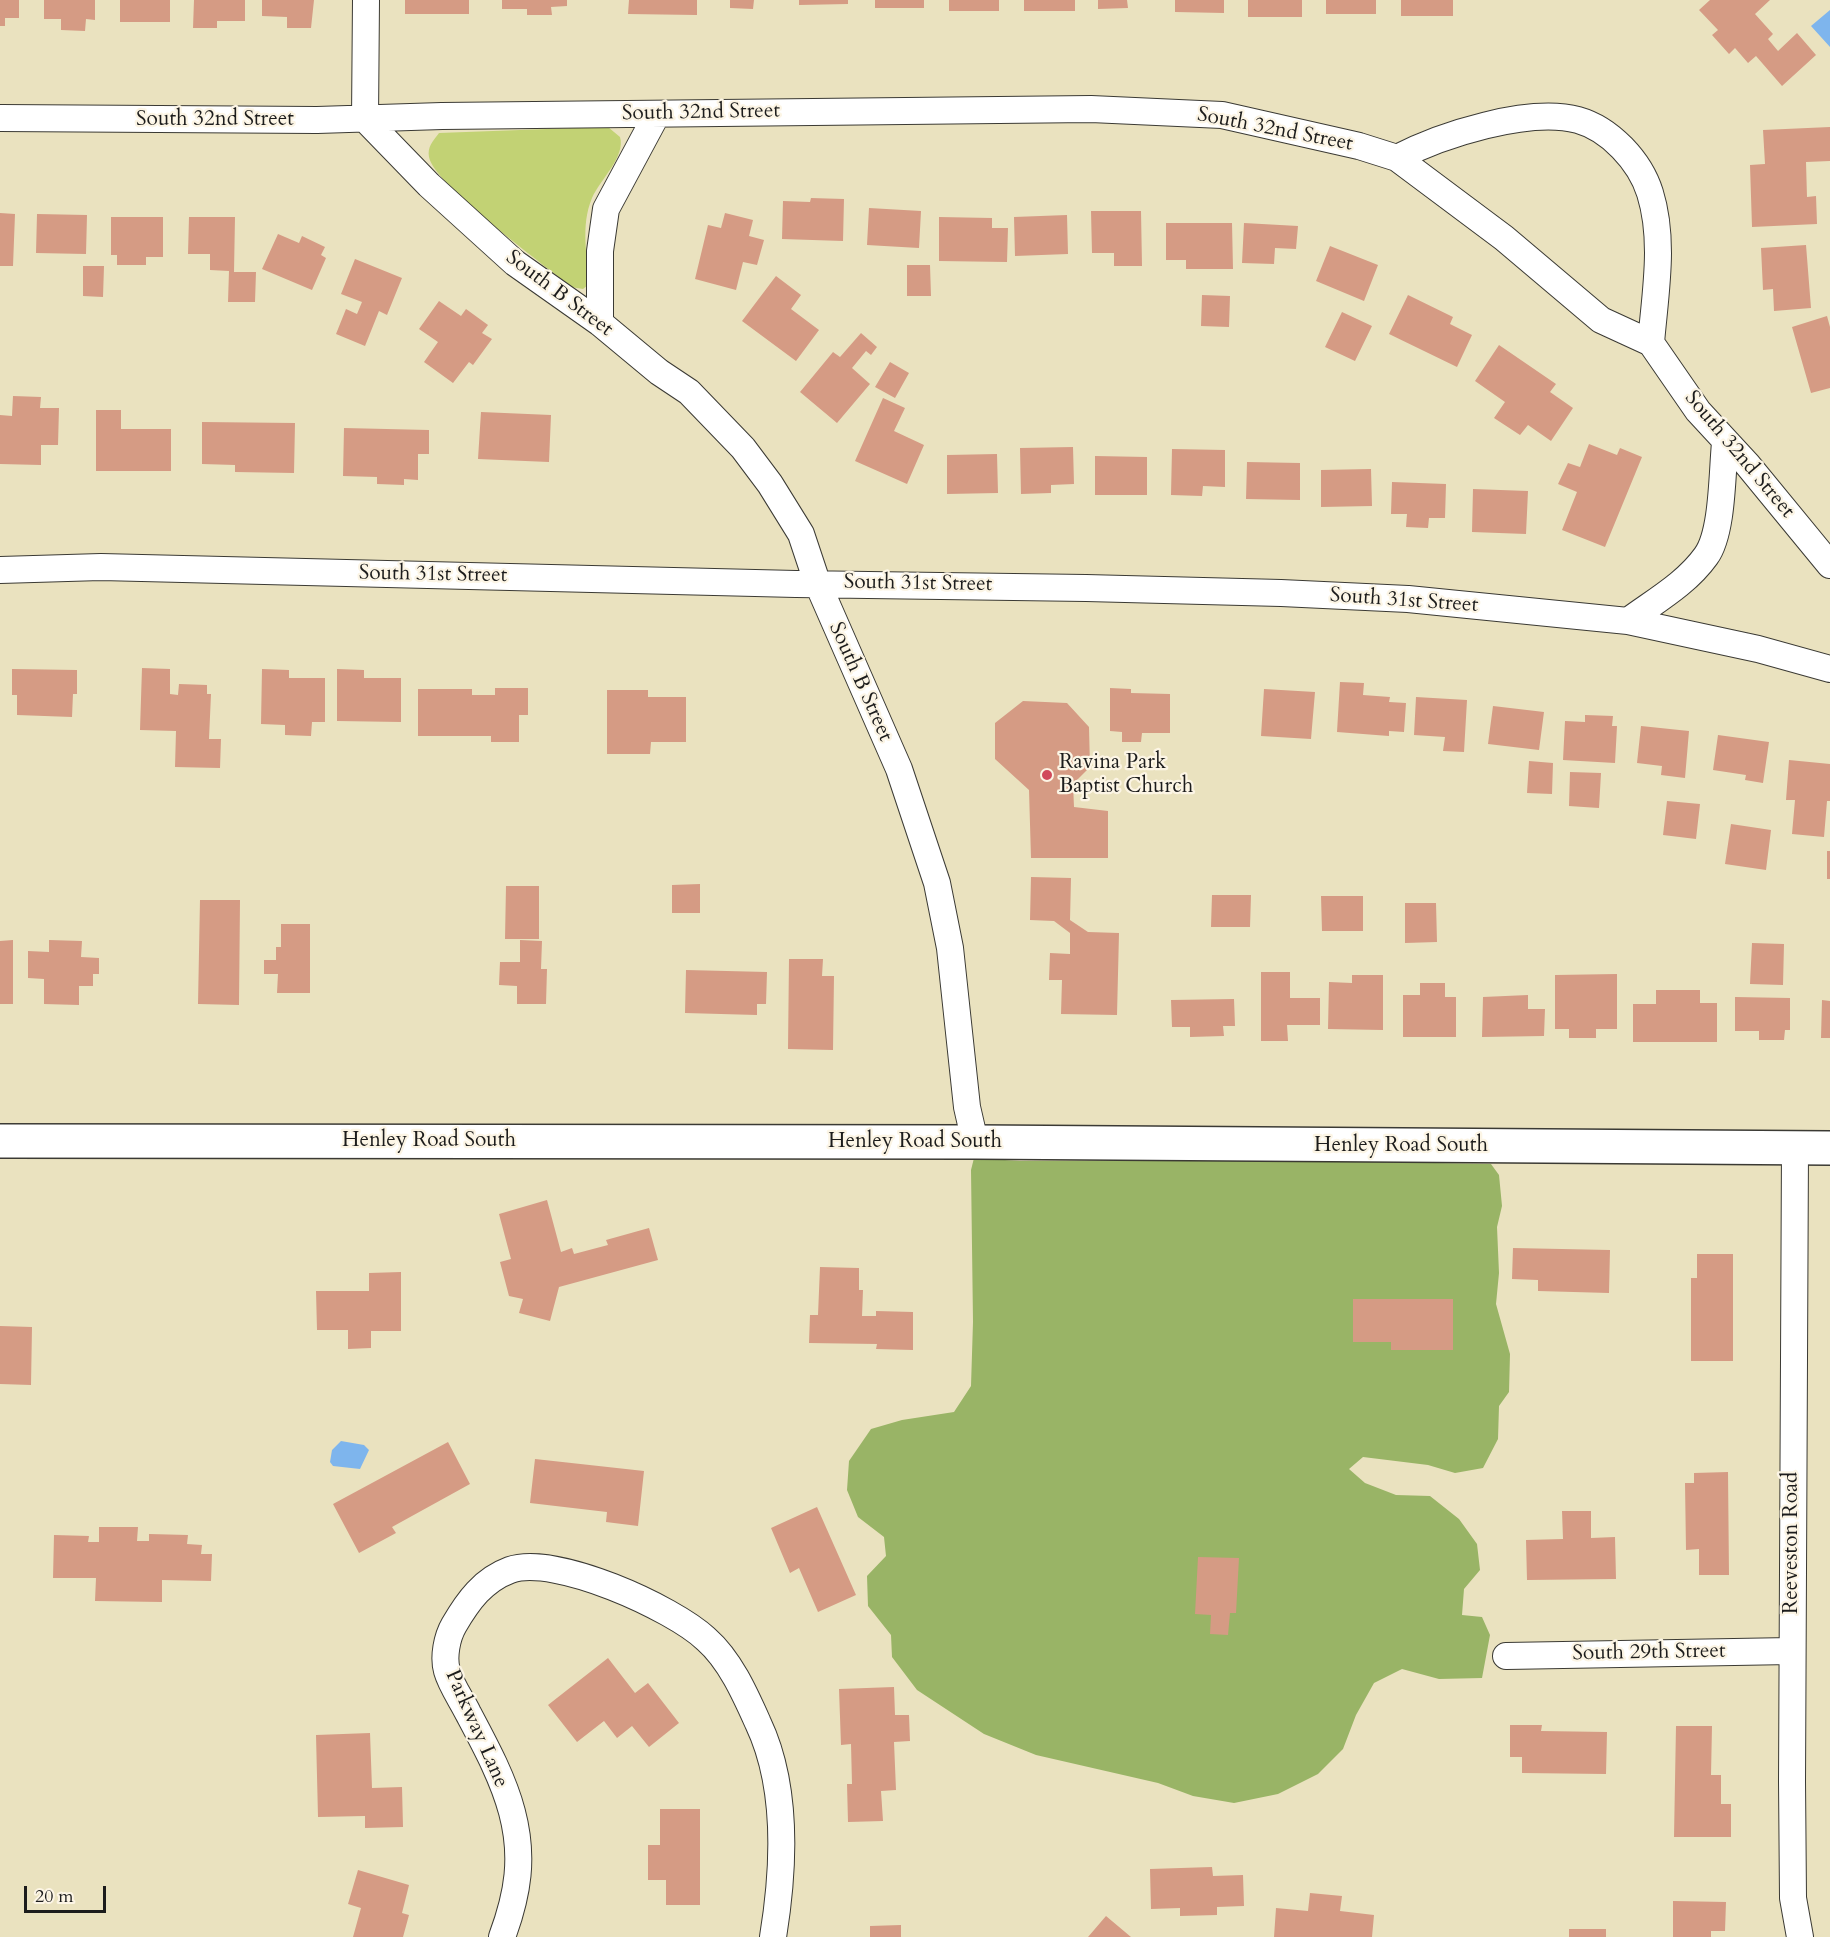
<!DOCTYPE html>
<html>
<head>
<meta charset="utf-8">
<style>
	body { margin:0 }
	#map { position:relative; width:1830px; height:1937px; overflow:hidden; background:#eae2bf; font-family:Cardo,serif }
	canvas { display:block }
	.scale { position:absolute; left:24px; top:1886px; width:82px; height:27px; box-sizing:border-box; border:3px solid #1c1c1c; border-top:0; padding-left:8px; font-size:18px; line-height:21px; white-space:nowrap; color:#1c1c1c; -webkit-text-stroke:4px #fcf5e5; paint-order:stroke }
</style>
</head>
<body>
<div id="map">
<canvas width="1830" height="1937"></canvas>
<div class="scale">20 m</div>
</div>
<script>
const context = document.querySelector('canvas').getContext('2d');
context.lineJoin = 'round';
function fill(path, color) { context.fillStyle = color; context.fill(path, 'evenodd'); }
function stroke(path, color, width, dash) { context.strokeStyle = color; context.lineWidth = width; context.lineCap = dash ? 'butt' : 'round'; context.setLineDash(dash || []); context.stroke(path); }
function label(font, color, halo, rows, align = 'center') {
  context.font = font + ' Cardo,serif'; context.lineWidth = 4.5; context.setLineDash([]); context.textBaseline = 'middle'; context.strokeStyle = halo; context.fillStyle = color; for (const [text, x, y, turn = 0] of rows) {
    context.save(); context.translate(x, y); context.rotate((+turn || 0) * Math.PI / 180); context.textAlign = isNaN(turn) ? turn : align; if (halo) context.strokeText(text, 0, 0); context.fillText(text, 0, 0); context.restore();
  }
}
const green = new Path2D(`
	M 601,127 L 608,127 L 620,137 C 626,156 600,180 592,198 C 580,227 588,255 588,285 L 583,289 L 571,287 C 545,265 434,185 429,157 C 427,147 433,141 439,133 Z`);
const forest = new Path2D(`
	M 974,1158 L 1020,1161 L 1270,1160 L 1491,1164 L 1499,1175 L 1502,1206 L 1497,1227 L 1499,1273 L 1496,1304 L 1510,1354 L 1509,1392 L 1499,1406 L 1498,1439 L 1483,1468 L 1455,1473 L 1428,1465 L 1363,1457 L 1349,1469 L 1365,1483 L 1396,1495 L 1430,1496 L 1459,1519 L 1477,1544 L 1480,1570 L 1464,1589 L 1462,1615 L 1482,1617 L 1490,1635 L 1482,1678 L 1439,1679 L 1402,1669 L 1374,1683 L 1356,1715 L 1343,1749 L 1318,1774 L 1278,1794 L 1234,1803 L 1193,1796 L 1158,1783 L 1036,1755 L 984,1734 L 917,1690 L 892,1657 L 891,1635 L 868,1606 L 867,1576 L 886,1556 L 884,1537 L 858,1517 L 847,1490 L 849,1461 L 871,1429 L 902,1420 L 954,1412 L 971,1386 L 973,1322 L 971,1170 Z`);
const water = new Path2D(`
	M 1830,10 L 1830,47 L 1811,26 Z
	M 341,1441 L 364,1445 L 369,1450 L 360,1469 L 333,1466 L 330,1462 L 332,1450 Z`);
const building = new Path2D(`
	M 0,0 L 19,0 L 19,18 L 5,18 L 5,26 L 0,26 Z
	M 44,0 L 95,0 L 95,20 L 86,19 L 85,31 L 61,30 L 61,19 L 44,19 Z
	M 120,0 L 170,0 L 170,22 L 120,22 Z
	M 194,0 L 245,0 L 245,21 L 217,21 L 217,28 L 193,28 Z
	M 262,0 L 314,0 L 311,28 L 287,28 L 287,17 L 262,16 Z
	M 405,0 L 469,0 L 469,14 L 405,14 Z
	M 502,0 L 567,0 L 567,6 L 551,7 L 552,15 L 527,15 L 527,9 L 502,9 Z
	M 629,0 L 697,0 L 697,15 L 628,14 Z
	M 730,0 L 754,0 L 753,9 L 730,8 Z
	M 799,0 L 848,0 L 848,4 L 799,5 Z
	M 875,0 L 924,0 L 924,8 L 875,8 Z
	M 949,0 L 999,0 L 999,11 L 949,11 Z
	M 1024,0 L 1075,0 L 1075,11 L 1024,11 Z
	M 1098,0 L 1127,0 L 1128,8 L 1098,9 Z
	M 1175,0 L 1224,0 L 1224,13 L 1175,12 Z
	M 1248,0 L 1302,0 L 1302,17 L 1248,17 Z
	M 1326,0 L 1376,0 L 1376,14 L 1326,14 Z
	M 1401,0 L 1453,0 L 1453,16 L 1401,16 Z
	M 1710,0 L 1770,0 L 1755,14 L 1773,34 L 1768,39 L 1778,51 L 1797,33 L 1816,55 L 1782,86 L 1756,56 L 1748,63 L 1735,48 L 1729,54 L 1712,35 L 1718,30 L 1699,10 Z
	M 1830,127 L 1830,161 L 1806,162 L 1807,197 L 1816,196 L 1817,224 L 1752,227 L 1750,165 L 1765,164 L 1763,130 Z
	M 811,198 L 844,199 L 843,241 L 782,239 L 783,201 L 810,202 Z
	M 869,208 L 921,211 L 919,248 L 867,245 Z
	M 1091,211 L 1141,211 L 1142,266 L 1114,266 L 1114,253 L 1092,253 Z
	M 0,213 L 15,214 L 13,266 L 0,266 Z
	M 725,213 L 753,220 L 749,236 L 764,240 L 757,265 L 743,262 L 736,290 L 695,279 L 708,225 L 721,228 Z
	M 37,214 L 87,215 L 86,254 L 36,253 Z
	M 1067,215 L 1068,254 L 1015,256 L 1014,217 Z
	M 111,217 L 163,217 L 163,257 L 146,257 L 146,265 L 117,265 L 117,255 L 111,255 Z
	M 189,217 L 235,217 L 234,272 L 256,272 L 255,302 L 228,302 L 229,271 L 210,270 L 210,254 L 188,254 Z
	M 939,217 L 992,218 L 992,228 L 1008,228 L 1007,262 L 939,261 Z
	M 1166,223 L 1232,223 L 1233,269 L 1186,269 L 1186,260 L 1166,260 Z
	M 1244,223 L 1298,226 L 1296,249 L 1275,248 L 1274,264 L 1242,263 Z
	M 278,234 L 299,243 L 302,236 L 325,247 L 321,255 L 326,258 L 312,290 L 262,269 Z
	M 1806,245 L 1811,308 L 1774,311 L 1773,289 L 1763,290 L 1761,248 Z
	M 1330,246 L 1378,265 L 1364,301 L 1316,281 Z
	M 355,259 L 402,278 L 387,315 L 379,311 L 365,346 L 336,334 L 346,309 L 357,314 L 362,302 L 341,294 Z
	M 907,265 L 930,265 L 931,296 L 907,296 Z
	M 83,266 L 104,266 L 103,297 L 83,296 Z
	M 776,276 L 801,295 L 791,309 L 819,330 L 796,361 L 742,321 Z
	M 1202,295 L 1230,296 L 1229,327 L 1201,326 Z
	M 1408,295 L 1453,317 L 1450,324 L 1472,335 L 1457,367 L 1389,334 Z
	M 439,301 L 461,316 L 466,309 L 488,325 L 482,333 L 492,339 L 473,365 L 469,362 L 453,383 L 424,362 L 438,342 L 419,329 Z
	M 1342,312 L 1372,326 L 1355,361 L 1325,347 Z
	M 1827,316 L 1830,327 L 1830,388 L 1811,393 L 1792,327 Z
	M 861,333 L 877,347 L 871,355 L 866,351 L 852,368 L 870,384 L 837,423 L 800,392 L 833,352 L 840,357 Z
	M 1499,345 L 1556,384 L 1550,392 L 1573,408 L 1551,441 L 1528,425 L 1520,435 L 1494,418 L 1505,402 L 1475,381 Z
	M 890,362 L 909,373 L 895,398 L 875,387 Z
	M 13,396 L 41,397 L 40,408 L 59,408 L 58,445 L 41,445 L 41,465 L 0,464 L 0,415 L 12,416 Z
	M 883,398 L 905,408 L 894,431 L 924,445 L 907,484 L 855,461 Z
	M 96,410 L 121,410 L 121,429 L 171,429 L 171,471 L 96,471 Z
	M 481,412 L 551,415 L 549,462 L 478,459 Z
	M 202,422 L 295,423 L 294,473 L 235,472 L 235,465 L 202,464 Z
	M 344,428 L 429,430 L 429,454 L 418,454 L 418,480 L 404,479 L 404,485 L 377,484 L 377,477 L 343,476 Z
	M 1589,444 L 1617,455 L 1620,448 L 1642,457 L 1605,547 L 1562,530 L 1577,492 L 1558,484 L 1568,463 L 1580,467 Z
	M 1073,447 L 1074,484 L 1051,485 L 1051,493 L 1021,494 L 1020,448 Z
	M 1172,449 L 1225,450 L 1225,487 L 1203,486 L 1202,496 L 1171,495 Z
	M 997,454 L 998,493 L 947,494 L 947,455 Z
	M 1095,456 L 1147,457 L 1147,495 L 1095,495 Z
	M 1247,462 L 1300,463 L 1300,500 L 1246,499 Z
	M 1371,469 L 1372,506 L 1321,507 L 1321,470 Z
	M 1392,482 L 1446,484 L 1445,518 L 1429,518 L 1428,528 L 1406,527 L 1407,514 L 1391,514 Z
	M 1473,489 L 1528,491 L 1526,534 L 1472,532 Z
	M 142,668 L 170,669 L 170,694 L 178,695 L 179,684 L 207,685 L 207,694 L 211,694 L 209,739 L 221,739 L 220,768 L 175,767 L 176,731 L 140,730 Z
	M 12,669 L 77,670 L 77,694 L 73,694 L 72,717 L 17,715 L 17,695 L 12,695 Z
	M 262,669 L 289,670 L 289,678 L 325,678 L 325,722 L 312,722 L 311,736 L 285,735 L 285,725 L 261,724 Z
	M 337,669 L 364,670 L 364,678 L 401,678 L 401,722 L 337,721 Z
	M 1340,682 L 1364,683 L 1363,695 L 1390,697 L 1389,702 L 1406,703 L 1404,732 L 1389,731 L 1389,736 L 1337,732 Z
	M 495,688 L 528,688 L 528,715 L 519,715 L 519,742 L 491,742 L 491,736 L 418,736 L 418,689 L 472,689 L 472,695 L 495,695 Z
	M 1110,688 L 1131,689 L 1131,693 L 1170,694 L 1170,733 L 1142,733 L 1141,742 L 1122,742 L 1122,732 L 1110,731 Z
	M 1264,689 L 1315,692 L 1311,739 L 1261,736 Z
	M 607,690 L 648,690 L 648,697 L 686,697 L 686,742 L 651,742 L 650,754 L 607,754 Z
	M 1416,697 L 1467,700 L 1464,752 L 1443,751 L 1445,737 L 1414,735 Z
	M 1023,701 L 1067,703 L 1089,727 L 1090,767 L 1073,784 L 1074,807 L 1108,811 L 1108,858 L 1031,858 L 1029,790 L 995,759 L 995,723 Z
	M 1493,706 L 1544,712 L 1539,750 L 1488,744 Z
	M 1585,715 L 1613,716 L 1612,726 L 1617,726 L 1615,763 L 1563,760 L 1565,721 L 1585,722 Z
	M 1641,726 L 1689,731 L 1685,778 L 1661,775 L 1662,766 L 1637,763 Z
	M 1718,735 L 1769,742 L 1763,783 L 1745,780 L 1746,775 L 1713,770 Z
	M 1789,760 L 1830,764 L 1830,801 L 1827,801 L 1824,837 L 1792,834 L 1795,800 L 1786,800 Z
	M 1529,761 L 1553,763 L 1552,794 L 1527,793 Z
	M 1570,772 L 1601,773 L 1599,808 L 1569,806 Z
	M 1667,801 L 1700,804 L 1696,839 L 1663,835 Z
	M 1731,824 L 1771,830 L 1766,870 L 1725,864 Z
	M 1827,851 L 1830,851 L 1830,879 L 1827,879 Z
	M 1031,877 L 1071,878 L 1070,920 L 1088,932 L 1119,933 L 1117,1015 L 1061,1014 L 1062,980 L 1049,980 L 1050,953 L 1070,954 L 1070,933 L 1054,921 L 1030,920 Z
	M 700,884 L 700,913 L 672,913 L 672,885 Z
	M 506,886 L 539,886 L 539,939 L 505,939 Z
	M 1212,895 L 1251,895 L 1250,927 L 1211,927 Z
	M 1321,896 L 1363,896 L 1363,931 L 1322,931 Z
	M 200,900 L 240,900 L 239,1005 L 198,1004 Z
	M 1405,903 L 1436,903 L 1437,942 L 1405,943 Z
	M 281,924 L 310,924 L 310,993 L 277,993 L 278,974 L 264,974 L 264,960 L 276,960 L 276,947 L 281,947 Z
	M 13,940 L 13,1004 L 0,1004 L 0,941 Z
	M 49,940 L 82,941 L 81,957 L 99,958 L 99,974 L 93,974 L 93,986 L 79,986 L 79,1005 L 44,1004 L 44,979 L 28,978 L 28,951 L 49,952 Z
	M 520,940 L 542,941 L 541,969 L 547,969 L 546,1004 L 517,1004 L 517,986 L 499,985 L 500,962 L 520,962 Z
	M 1752,943 L 1784,944 L 1783,985 L 1750,984 Z
	M 789,959 L 823,959 L 822,976 L 834,976 L 833,1050 L 788,1049 Z
	M 686,970 L 767,972 L 766,1004 L 757,1004 L 757,1015 L 685,1013 Z
	M 1261,972 L 1290,972 L 1290,998 L 1320,998 L 1320,1025 L 1287,1025 L 1288,1041 L 1261,1041 Z
	M 1617,974 L 1617,1029 L 1596,1029 L 1596,1038 L 1569,1038 L 1569,1029 L 1555,1029 L 1555,975 Z
	M 1352,975 L 1383,975 L 1383,1030 L 1328,1029 L 1329,982 L 1352,983 Z
	M 1420,983 L 1445,983 L 1445,997 L 1456,997 L 1456,1037 L 1403,1037 L 1403,995 L 1420,995 Z
	M 1656,990 L 1700,990 L 1700,1003 L 1717,1003 L 1717,1042 L 1633,1042 L 1633,1004 L 1656,1004 Z
	M 1528,995 L 1528,1009 L 1545,1009 L 1544,1036 L 1482,1037 L 1483,997 Z
	M 1735,997 L 1790,998 L 1790,1030 L 1785,1030 L 1784,1040 L 1759,1040 L 1759,1031 L 1735,1031 Z
	M 1234,999 L 1235,1026 L 1223,1026 L 1224,1036 L 1190,1037 L 1190,1027 L 1172,1027 L 1171,1000 Z
	M 1822,1000 L 1830,1001 L 1830,1038 L 1821,1038 Z
	M 547,1200 L 561,1252 L 572,1248 L 574,1254 L 608,1245 L 606,1240 L 649,1228 L 658,1260 L 559,1287 L 550,1321 L 519,1313 L 523,1299 L 509,1296 L 500,1262 L 511,1259 L 499,1214 Z
	M 1513,1248 L 1610,1250 L 1609,1293 L 1538,1291 L 1538,1280 L 1512,1279 Z
	M 1697,1254 L 1733,1254 L 1733,1361 L 1691,1361 L 1691,1278 L 1697,1278 Z
	M 820,1267 L 859,1268 L 859,1290 L 863,1290 L 862,1316 L 876,1316 L 876,1311 L 913,1312 L 913,1350 L 876,1349 L 877,1344 L 809,1343 L 810,1315 L 818,1315 Z
	M 401,1272 L 401,1331 L 371,1331 L 371,1348 L 348,1349 L 348,1330 L 317,1330 L 316,1291 L 369,1291 L 369,1273 Z
	M 1353,1299 L 1453,1299 L 1453,1350 L 1391,1350 L 1391,1342 L 1353,1342 Z
	M 0,1326 L 32,1327 L 31,1385 L 0,1384 Z
	M 448,1442 L 470,1484 L 392,1527 L 396,1533 L 359,1553 L 333,1504 Z
	M 535,1459 L 644,1471 L 638,1526 L 606,1522 L 607,1512 L 530,1503 Z
	M 1728,1472 L 1729,1575 L 1699,1575 L 1699,1549 L 1686,1550 L 1685,1483 L 1694,1483 L 1694,1473 Z
	M 817,1507 L 856,1595 L 818,1612 L 799,1568 L 790,1573 L 771,1528 Z
	M 1562,1511 L 1591,1511 L 1591,1538 L 1615,1537 L 1616,1579 L 1527,1580 L 1526,1540 L 1563,1539 Z
	M 99,1527 L 138,1527 L 137,1541 L 149,1541 L 149,1534 L 188,1535 L 187,1544 L 202,1545 L 201,1554 L 212,1554 L 211,1581 L 162,1580 L 162,1602 L 95,1601 L 96,1578 L 53,1578 L 54,1535 L 89,1536 L 88,1542 L 99,1542 Z
	M 1198,1557 L 1239,1558 L 1236,1613 L 1230,1613 L 1228,1635 L 1210,1634 L 1211,1615 L 1195,1614 Z
	M 608,1658 L 635,1693 L 648,1683 L 679,1723 L 649,1747 L 632,1726 L 617,1738 L 604,1721 L 577,1742 L 548,1705 Z
	M 894,1687 L 895,1715 L 909,1715 L 910,1741 L 894,1742 L 896,1790 L 881,1791 L 883,1821 L 848,1822 L 847,1784 L 852,1784 L 851,1744 L 841,1745 L 839,1689 Z
	M 1510,1725 L 1542,1725 L 1541,1731 L 1607,1732 L 1606,1774 L 1522,1773 L 1522,1757 L 1510,1757 Z
	M 1676,1726 L 1712,1726 L 1711,1775 L 1721,1775 L 1721,1804 L 1731,1804 L 1731,1837 L 1674,1837 Z
	M 370,1733 L 372,1788 L 402,1787 L 403,1827 L 365,1828 L 365,1816 L 318,1817 L 316,1735 Z
	M 660,1809 L 700,1809 L 700,1905 L 666,1905 L 666,1880 L 648,1880 L 648,1845 L 660,1845 Z
	M 1212,1867 L 1213,1876 L 1243,1875 L 1244,1906 L 1217,1907 L 1217,1915 L 1180,1916 L 1180,1908 L 1151,1909 L 1150,1869 Z
	M 358,1870 L 409,1885 L 402,1913 L 409,1915 L 403,1937 L 353,1937 L 361,1908 L 348,1904 Z
	M 1310,1893 L 1342,1896 L 1340,1911 L 1374,1915 L 1372,1937 L 1274,1937 L 1276,1908 L 1308,1911 Z
	M 1673,1901 L 1726,1902 L 1725,1931 L 1711,1931 L 1711,1937 L 1673,1937 Z
	M 1106,1916 L 1131,1937 L 1088,1937 Z
	M 901,1925 L 901,1937 L 870,1937 L 870,1926 Z
	M 1569,1929 L 1606,1929 L 1606,1937 L 1569,1937 Z`);
const street = new Path2D(`
	M 366,0 L 365,119 L 429,185 L 515,263 L 600,323 L 659,372 L 689,392 L 743,448 L 770,484 L 801,534 L 817,582 L 899,769 L 937,883 L 950,948 L 967,1107 L 975,1142
	M 0,118 L 317,120 L 442,116 L 1091,109 L 1222,115 L 1359,146 L 1397,158 L 1504,238 L 1601,320 L 1651,343 L 1698,411 L 1747,464 L 1830,565
	M 1397,158 C 1441,135 1528,107 1578,120 C 1610,129 1640,161 1650,193 C 1665,241 1655,294 1651,343
	M 600,323 L 600,251 L 606,209 L 657,114
	M 0,570 L 101,567 L 796,584 L 1086,588 L 1281,593 L 1408,599 L 1628,621 L 1758,649 L 1830,669
	M 1628,621 C 1655,601 1686,584 1706,556 C 1723,533 1722,472 1725,443
	M 1795,1148 L 1792,1781 L 1793,1898 L 1800,1937
	M 1506,1656 L 1791,1651
	M 502,1937 C 518,1894 524,1857 512,1812 C 503,1778 485,1745 468,1713 C 461,1699 451,1685 447,1671 C 443,1657 447,1637 454,1625 C 468,1601 483,1580 510,1570 C 555,1554 673,1608 706,1639 C 730,1660 745,1694 758,1723 C 788,1786 784,1870 773,1937`);
const secondary = new Path2D(`
	M 0,1141 L 975,1142 L 1830,1148`);
const markers = [
	[1047,775,6,"#d1495b"]
];
const streetNames = [
	["South 32nd Street",701,113,-1],
	["South 32nd Street",215,120],
	["South 32nd Street",1275,130,11],
	["South B Street",559,294,37],
	["South 32nd Street",1739,455,50],
	["South 31st Street",433,575,1],
	["South 31st Street",918,584,1],
	["South 31st Street",1404,601,4],
	["South B Street",860,682,66],
	["Henley Road South",429,1141],
	["Henley Road South",915,1142],
	["Henley Road South",1401,1146],
	["Reeveston Road",1792,1543,-90],
	["South 29th Street",1649,1653,-1],
	["Parkway Lane",476,1729,66]
];
const poiNames = [
	["Ravina Park",1059,763],
	["Baptist Church",1059,787]
];
fill(green, '#c2d274');
fill(forest, '#99b466');
fill(water, '#7eb5ed');
fill(building, '#d59b84');
stroke(street, '#3b3a34', 28);
stroke(secondary, '#3b3a34', 36);
stroke(street, '#fff', 26);
stroke(secondary, '#fff', 33);
for (const [x, y, r, color] of markers) { const dot = new Path2D(); dot.arc(x, y, r, 0, 2 * Math.PI); context.fillStyle = color; context.fill(dot); stroke(dot, '#fcf5e5', 2); }
label('21px', '#1c1c1c', '#fcf5e5', streetNames);
label('21px', '#1c1c1c', '#fcf5e5', poiNames, 'left');
</script>
</body>
</html>
